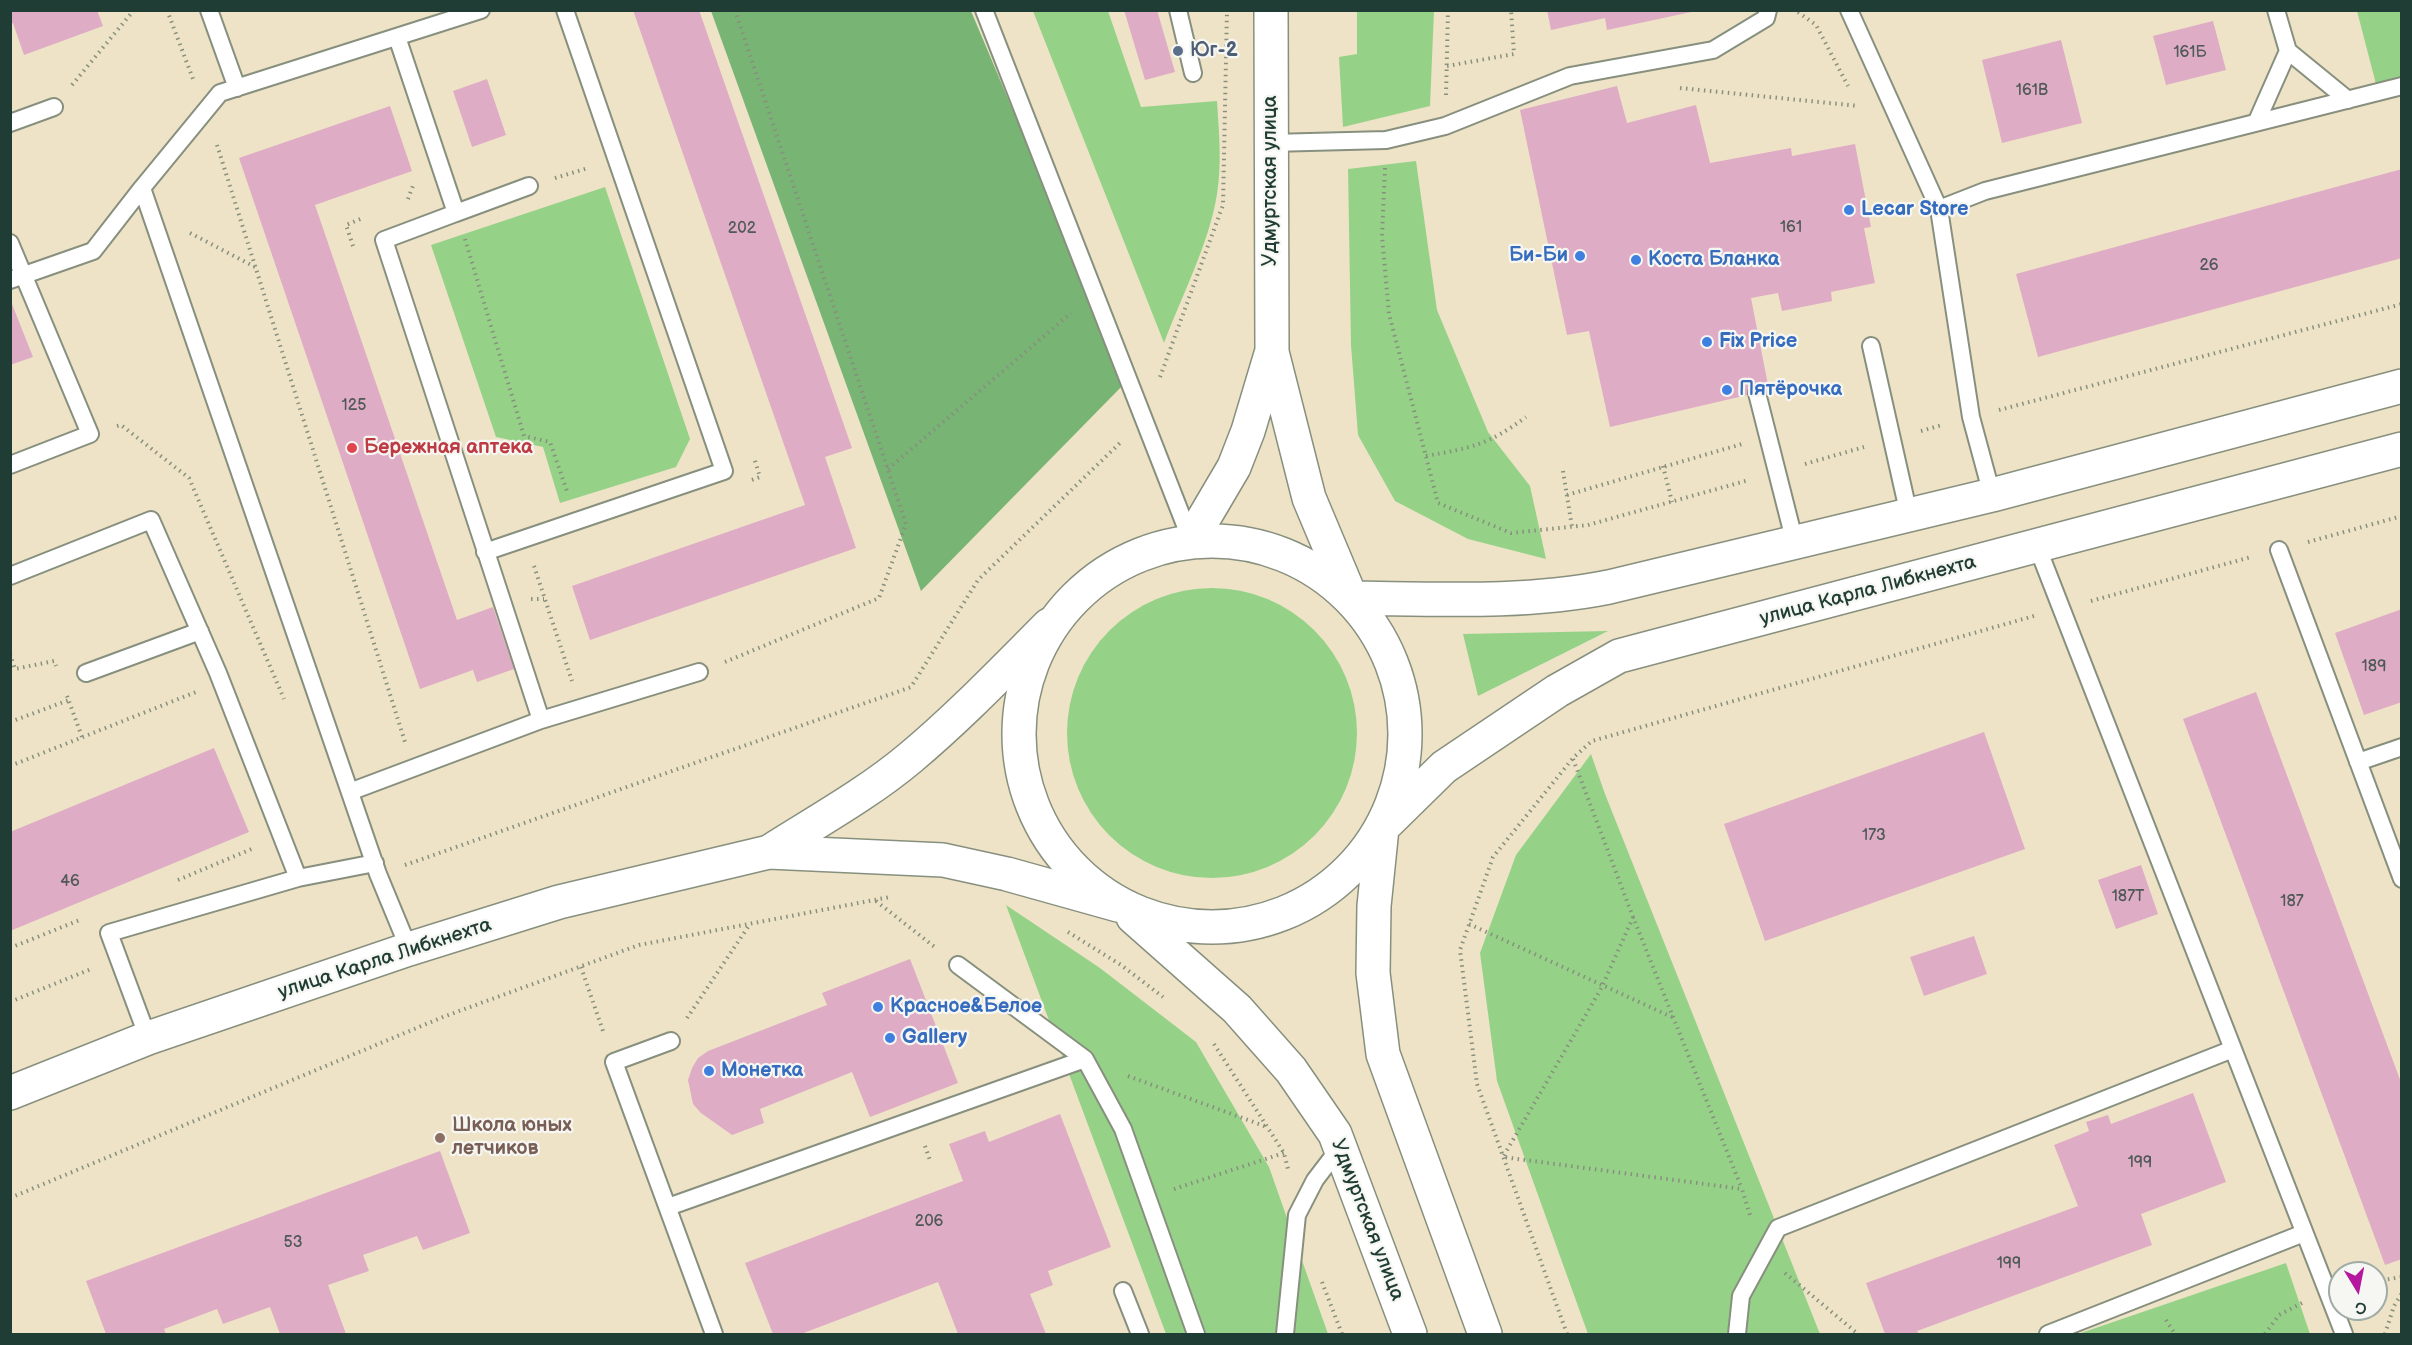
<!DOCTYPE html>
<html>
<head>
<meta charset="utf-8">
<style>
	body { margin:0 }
	#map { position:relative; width:2412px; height:1345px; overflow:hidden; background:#efe3c7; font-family:"Balsamiq Sans",sans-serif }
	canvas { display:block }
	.frame { position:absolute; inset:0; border:12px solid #1f3d34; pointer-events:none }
	.north { position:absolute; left:2328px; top:1261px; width:60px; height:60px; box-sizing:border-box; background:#f6f6f2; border:2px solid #a0aca6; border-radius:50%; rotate:170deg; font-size:16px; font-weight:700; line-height:24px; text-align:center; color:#1f3d34 }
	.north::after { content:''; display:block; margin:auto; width:21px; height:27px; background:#b5179e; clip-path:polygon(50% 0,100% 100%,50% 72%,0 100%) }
</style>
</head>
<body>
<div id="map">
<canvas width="2412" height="1345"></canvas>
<div class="frame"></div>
<div class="north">С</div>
</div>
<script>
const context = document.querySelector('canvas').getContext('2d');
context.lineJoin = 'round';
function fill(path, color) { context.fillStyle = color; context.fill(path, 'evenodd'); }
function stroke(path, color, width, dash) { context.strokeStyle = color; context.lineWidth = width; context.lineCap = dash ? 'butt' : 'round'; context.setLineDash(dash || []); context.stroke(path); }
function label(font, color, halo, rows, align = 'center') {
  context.font = font + ' "Balsamiq Sans",sans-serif'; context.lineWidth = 4.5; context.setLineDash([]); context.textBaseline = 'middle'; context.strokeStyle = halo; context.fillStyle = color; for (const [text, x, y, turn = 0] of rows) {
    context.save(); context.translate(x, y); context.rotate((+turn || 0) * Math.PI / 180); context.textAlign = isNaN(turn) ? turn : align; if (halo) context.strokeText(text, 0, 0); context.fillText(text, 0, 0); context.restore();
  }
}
const green = new Path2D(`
	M 1033,11 L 1108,11 L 1141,107 L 1217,101 C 1219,132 1222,163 1217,194 C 1209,244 1182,295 1164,343 Z
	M 1357,11 L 1434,11 L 1430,106 L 1343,127 L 1339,57 L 1357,54 Z
	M 2357,11 L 2401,11 L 2401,82 L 2377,88 Z
	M 1416,161 L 1437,310 L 1488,432 L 1530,486 L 1546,559 L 1468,539 L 1395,501 L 1358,435 L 1351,345 L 1348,169 Z
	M 605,187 L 690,439 L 676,467 L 560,503 L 543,447 L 496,437 L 431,245 Z
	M1067 733a145 145 0 1 1 290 0a145 145 0 1 1-290 0Z
	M 1608,631 L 1478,696 L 1463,634 Z
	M 1591,754 L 1605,794 L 1820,1334 L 1588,1334 L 1497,1081 L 1480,953 L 1516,855 Z
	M 1006,905 L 1100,968 L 1196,1042 L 1269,1167 L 1328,1334 L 1166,1334 Z
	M 2286,1263 L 2310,1334 L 2078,1334 Z`);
const forest = new Path2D(`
	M 711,11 L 971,11 L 1127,381 L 921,591 Z`);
const building = new Path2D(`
	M 10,10 L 97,10 L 103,26 L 24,55 L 13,23 L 10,24 Z
	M 633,10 L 699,10 L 852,448 L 825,457 L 856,548 L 590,640 L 572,586 L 805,505 Z
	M 1124,10 L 1157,10 L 1175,72 L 1145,80 Z
	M 1547,10 L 1696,10 L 1696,11 L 1607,30 L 1605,18 L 1551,30 Z
	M 2213,21 L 2226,70 L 2166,85 L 2153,36 Z
	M 2061,40 L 2082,123 L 2002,143 L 1982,60 Z
	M 487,79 L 506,135 L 472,147 L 453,91 Z
	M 1617,86 L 1627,123 L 1696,105 L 1710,163 L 1791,148 L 1792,156 L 1855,144 L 1871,227 L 1864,228 L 1875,283 L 1831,292 L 1832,301 L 1782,311 L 1778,293 L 1751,298 L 1769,390 L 1610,427 L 1589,331 L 1567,335 L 1520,110 Z
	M 390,106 L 412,171 L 315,205 L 457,620 L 493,607 L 514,669 L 477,682 L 473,670 L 420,689 L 239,158 Z
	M 2402,169 L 2402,258 L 2038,357 L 2016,274 Z
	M 10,299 L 33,357 L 10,365 Z
	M 2402,609 L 2402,702 L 2364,715 L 2335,633 Z
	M 2256,692 L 2402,1085 L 2402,1259 L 2385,1265 L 2183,719 Z
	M 1984,732 L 2025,849 L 1765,941 L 1724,824 Z
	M 214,748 L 249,832 L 10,931 L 10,832 Z
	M 2141,865 L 2158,914 L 2116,929 L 2098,880 Z
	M 1974,936 L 1987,974 L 1924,996 L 1910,957 Z
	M 910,959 L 958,1083 L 870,1117 L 852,1072 L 760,1109 L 764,1123 L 732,1135 L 701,1113 L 693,1104 L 688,1080 L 692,1068 L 698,1058 L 708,1051 L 827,1005 L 822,993 Z
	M 2193,1093 L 2226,1182 L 2141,1214 L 2152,1245 L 1917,1331 L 1919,1334 L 1885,1334 L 1866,1283 L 2078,1206 L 2054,1145 L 2089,1131 L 2086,1122 L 2108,1115 L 2111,1124 Z
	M 1060,1114 L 1111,1247 L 1048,1271 L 1053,1285 L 1030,1294 L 1046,1334 L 958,1334 L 938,1282 L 801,1334 L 773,1334 L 745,1263 L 963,1181 L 949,1144 L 985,1131 L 989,1142 Z
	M 440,1151 L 470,1233 L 423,1250 L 417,1236 L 363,1255 L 369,1271 L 328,1285 L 346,1334 L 280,1334 L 270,1307 L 223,1324 L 217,1309 L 164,1329 L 166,1334 L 106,1334 L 86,1281 Z`);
const path = new Path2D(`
	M 167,10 L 193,79
	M 1798,12 L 1816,25 L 1848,86
	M 1447,66 L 1514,54 L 1511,10
	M 72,85 L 134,10
	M 1680,88 L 1859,106
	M 1446,95 L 1448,10
	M 217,145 L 405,742
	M 1385,168 L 1382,236 L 1389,314 L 1438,503 L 1511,533 L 1588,525 L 1749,480
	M 555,178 L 588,168
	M 408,199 L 414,183
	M 190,233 L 255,267
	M 465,239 L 524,436 L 550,442 L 568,494
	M 353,246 L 346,225 L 363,218
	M 1160,377 L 1223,205 L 1227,10
	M 1999,410 L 2402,304
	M 117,426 L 121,425 L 189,478 L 284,699
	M 1921,431 L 1942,425
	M 1426,456 C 1471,448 1488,445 1526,417
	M 1805,464 L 1864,447
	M 1663,466 L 1672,502
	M 888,469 L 1071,313
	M 1563,471 L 1572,527
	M 752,480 L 760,477 L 754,458
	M 1567,495 L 1742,444
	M 2308,542 L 2402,516
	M 534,566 L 572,681
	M 531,599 L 544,599
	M 2091,601 L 2251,557
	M 10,654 L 15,669 L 54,661 L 56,666
	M 725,662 L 879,598 L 906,524 L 735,10
	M 67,696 L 82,737
	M 10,722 L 69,700
	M 1573,759 L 1633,917 L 1742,1189
	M 10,766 L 196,692
	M 405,865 L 911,687 L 978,580 L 1122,441
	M 178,880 L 254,848
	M 876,901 L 936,948
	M 1633,917 L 1602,987 L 1503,1157 L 1742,1189 L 1750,1215
	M 1469,924 L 1672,1017
	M 1068,932 L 1121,965 L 1163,997
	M 10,948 L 82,919
	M 581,967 L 604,1034
	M 10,1002 L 91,969
	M 687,1018 L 750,924
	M 1214,1044 L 1284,1153 L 1288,1169
	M 1128,1076 L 1267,1127
	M 925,1146 L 931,1163
	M 1174,1189 L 1284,1153
	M 10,1198 L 443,1017 L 639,945 L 890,897
	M 1785,1273 L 1858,1334
	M 2376,1281 L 2402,1277
	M 1322,1282 L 1342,1334
	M 2166,1320 L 2175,1334
	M 1567,1334 L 1477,1084 L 1460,950 L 1493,857 L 1573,758 L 1592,741 L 2034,616
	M 2265,1334 L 2279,1315 L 2302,1303
	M 2385,1334 L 2394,1306 L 2402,1293`);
const service = new Path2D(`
	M 209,10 L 237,88
	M 984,10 L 1191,540
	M 1178,10 L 1193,73
	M 1849,10 L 1939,209 L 1971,417 L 1992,495
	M 2276,10 L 2288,51 L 2348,100
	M 2257,121 L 2288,51
	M 10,123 L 54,107
	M 1271,143 L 1386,140 L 1445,126 L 1570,76 L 1713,50 L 1766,18 L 1768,10
	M 1939,209 L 1985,191 L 2402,86
	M 456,213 L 529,186
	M 10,243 L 90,434 L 10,465
	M 10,280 L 93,251 L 142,188
	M 1871,346 L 1909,515
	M 1757,393 L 1795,543
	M 2037,546 L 2344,1334
	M 2279,550 L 2402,879
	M 485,552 L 724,471 L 565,10
	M 10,576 L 151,520 L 218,673 L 298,878 L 375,863
	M 86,673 L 200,631
	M 541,720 L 699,672
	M 2358,762 L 2402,747
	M 352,791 L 541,720 L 384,240 L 456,213 L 397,37
	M 409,949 L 378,874 L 142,188 L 220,93 L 481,10
	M 958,965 L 1085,1059 L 1123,1129 L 1196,1334
	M 148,1038 L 109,933 L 298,878
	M 671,1041 L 614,1062 L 714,1334
	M 668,1207 L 1085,1059
	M 1123,1291 L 1140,1334
	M 1285,1334 L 1297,1215 L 1315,1180 L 1341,1146
	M 1737,1334 L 1741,1296 L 1778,1228 L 2233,1049
	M 2048,1334 L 2304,1233`);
const secondary = new Path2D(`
	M 1271,10 L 1272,352 L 1309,498 L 1351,598
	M 1191,540 L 1234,467 L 1248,431 L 1271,354
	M 769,852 C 816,822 867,794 910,758 C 959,717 1004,670 1049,625
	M 10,1093 L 148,1038 L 409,949 L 559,902 L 769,852 L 943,860 L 1007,874 L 1118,905`);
const primary = new Path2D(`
	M1019 734a193 193 0 1 1 386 0a193 193 0 1 1-386 0Z
	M 1351,598 C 1438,599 1524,604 1609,587 L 1992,495 L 2402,386
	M 1388,822 L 1444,767 L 1557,691 L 1619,656 L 2402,449
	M 1382,828 L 1374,906 L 1373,973 L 1383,1054 L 1485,1334
	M 1133,917 L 1237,1009 L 1291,1070 L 1335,1134 L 1410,1334`);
const markers = [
	[1178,51,6,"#5c6f8a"],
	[1849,210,6,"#3f7fe0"],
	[1580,256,6,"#3f7fe0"],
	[1636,260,6,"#3f7fe0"],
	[1707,342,6,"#3f7fe0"],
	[1727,390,6,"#3f7fe0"],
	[352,448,6,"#e0444e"],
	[878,1007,6,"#3f7fe0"],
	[890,1038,6,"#3f7fe0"],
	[709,1071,6,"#3f7fe0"],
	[440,1138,6,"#8d6e63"]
];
const numberNames = [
	["161Б",2190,53],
	["161В",2032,91],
	["161",1791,228],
	["202",742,229],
	["26",2209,266],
	["125",354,406],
	["189",2374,667],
	["173",1874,836],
	["46",70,882],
	["187Т",2128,897],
	["187",2292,902],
	["199",2140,1163],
	["206",929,1222],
	["53",293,1243],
	["199",2009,1264]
];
const serviceNames = [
	["Юг-2",1190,51]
];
const streetNames = [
	["Удмуртская улица",1271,181,-90],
	["улица Карла Либкнехта",1868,591,-15],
	["улица Карла Либкнехта",385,959,-18],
	["Удмуртская улица",1367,1220,69]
];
const shopNames = [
	["Lecar Store",1861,210],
	["Би-Би",1568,256,"right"],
	["Коста Бланка",1648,260],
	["Fix Price",1719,342],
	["Пятёрочка",1739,390],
	["Красное&Белое",890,1007],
	["Gallery",902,1038],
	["Монетка",721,1071]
];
const healthNames = [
	["Бережная аптека",364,448]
];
const educationNames = [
	["Школа юных",452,1126],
	["летчиков",452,1149]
];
fill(green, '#95d288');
fill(forest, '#78b474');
fill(building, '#dfacc5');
stroke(service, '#87907e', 20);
stroke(secondary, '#87907e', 36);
stroke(primary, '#87907e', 36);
stroke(path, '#87907e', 4, [1.5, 4.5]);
stroke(service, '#fff', 16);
stroke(secondary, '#fff', 33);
stroke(primary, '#fff', 33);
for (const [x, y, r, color] of markers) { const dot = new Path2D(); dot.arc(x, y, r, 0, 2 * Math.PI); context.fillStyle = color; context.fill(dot); stroke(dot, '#f6f6f2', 2); }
label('16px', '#4f5958', null, numberNames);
label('bold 20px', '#4e5e75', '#f6f6f2', serviceNames, 'left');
label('20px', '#1f3d34', '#f6f6f2', streetNames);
label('bold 20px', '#366cbe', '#f6f6f2', shopNames, 'left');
label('bold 20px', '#be3a42', '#f6f6f2', healthNames, 'left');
label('bold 20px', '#785e54', '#f6f6f2', educationNames, 'left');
</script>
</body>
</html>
